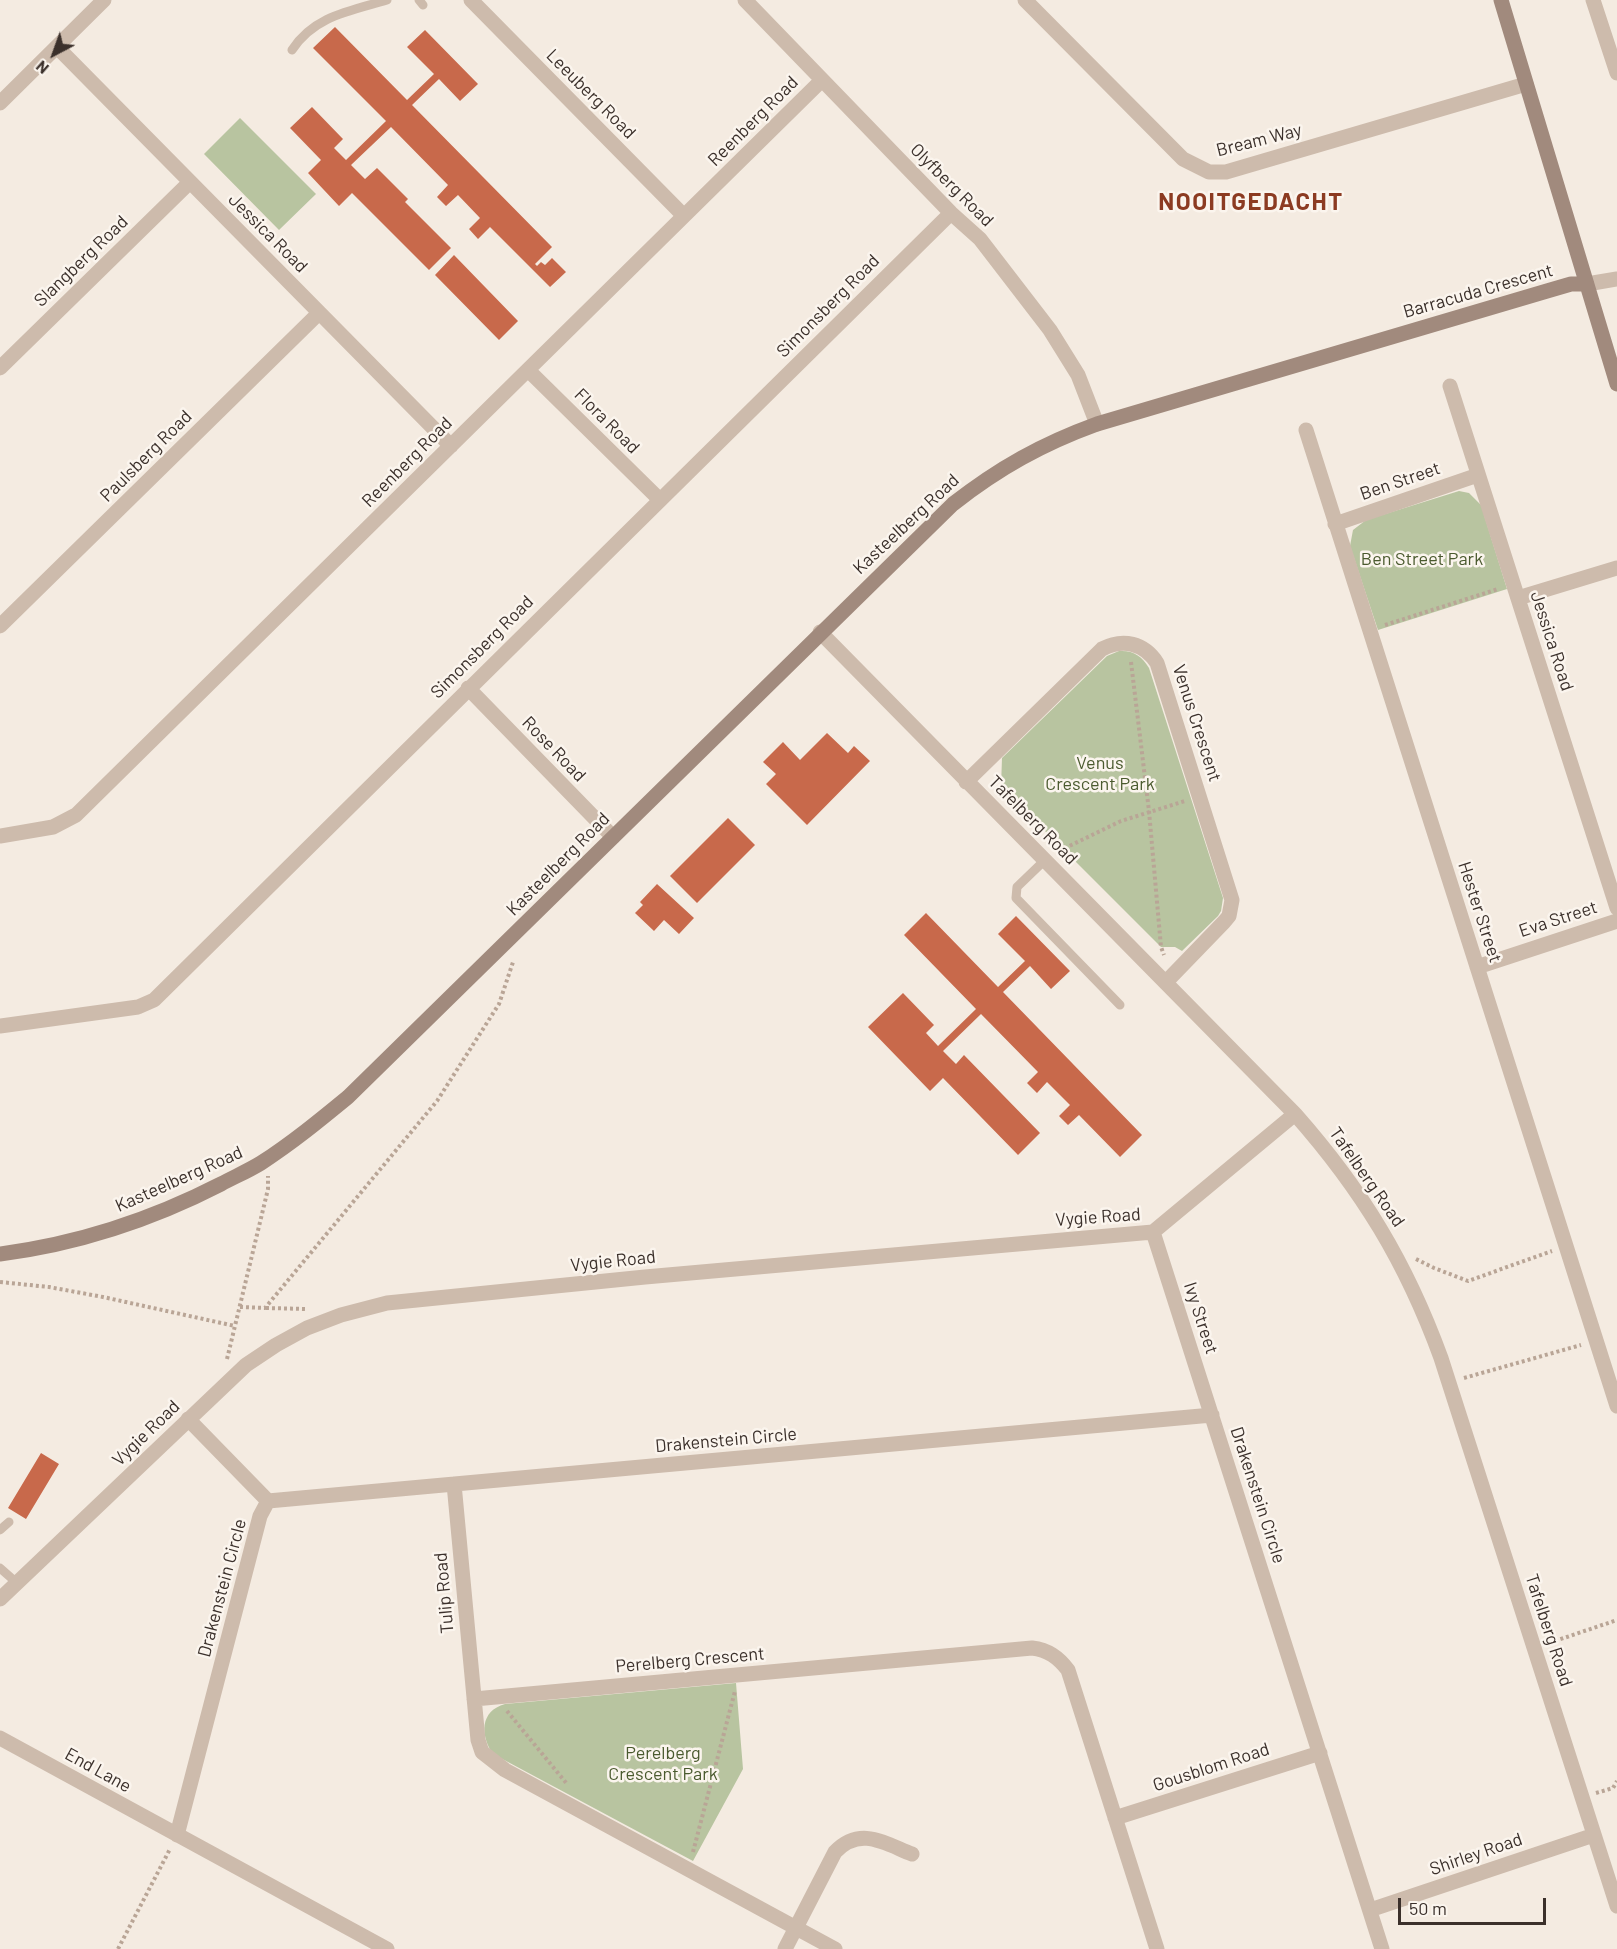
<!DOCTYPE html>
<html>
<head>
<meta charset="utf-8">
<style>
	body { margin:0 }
	#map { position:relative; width:1617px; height:1949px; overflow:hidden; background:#f4ebe1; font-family:Barlow,sans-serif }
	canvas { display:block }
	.north { position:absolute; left:24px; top:24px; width:60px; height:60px; -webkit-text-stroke:4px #fbf5ee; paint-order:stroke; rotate:221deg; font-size:16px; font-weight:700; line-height:24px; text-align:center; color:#3b302b }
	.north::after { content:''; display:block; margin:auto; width:21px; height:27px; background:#3b302b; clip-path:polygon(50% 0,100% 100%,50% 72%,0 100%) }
	.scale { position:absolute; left:1398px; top:1898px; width:148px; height:27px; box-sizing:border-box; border:3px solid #3b302b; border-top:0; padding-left:8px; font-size:18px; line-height:21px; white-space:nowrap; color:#3b302b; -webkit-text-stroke:4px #fbf5ee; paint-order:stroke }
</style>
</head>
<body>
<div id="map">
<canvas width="1617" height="1949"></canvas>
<div class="north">N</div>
<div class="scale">50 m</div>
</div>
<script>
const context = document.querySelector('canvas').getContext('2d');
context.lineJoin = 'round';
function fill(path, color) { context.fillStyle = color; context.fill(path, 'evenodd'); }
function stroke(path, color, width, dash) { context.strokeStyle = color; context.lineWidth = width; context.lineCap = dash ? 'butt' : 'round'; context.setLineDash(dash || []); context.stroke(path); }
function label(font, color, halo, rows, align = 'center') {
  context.font = font + ' Barlow,sans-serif'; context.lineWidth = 5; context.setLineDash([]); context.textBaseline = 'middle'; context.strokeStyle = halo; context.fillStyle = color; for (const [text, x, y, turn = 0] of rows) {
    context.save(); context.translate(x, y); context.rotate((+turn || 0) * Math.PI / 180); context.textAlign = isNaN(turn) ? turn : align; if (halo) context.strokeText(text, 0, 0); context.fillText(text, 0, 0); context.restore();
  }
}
const green = new Path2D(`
	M 240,118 L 316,194 L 279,230 L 204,154 Z
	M 1459,491 L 1469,493 L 1481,505 L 1507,589 L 1378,630 L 1350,546 L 1353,530 L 1366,520 Z
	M 1119,651 C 1133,650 1142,656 1149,668 L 1223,898 L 1221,911 L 1218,916 L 1182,951 L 1175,947 L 1161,947 L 1001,787 L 1002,758 L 1107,656 Z
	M 736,1683 L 743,1769 L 693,1861 L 493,1754 C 480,1735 480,1711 505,1704 Z`);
const building = new Path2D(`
	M 335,27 L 407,100 L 434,74 L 407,47 L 425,30 L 478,84 L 460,101 L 439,79 L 412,105 L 552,247 L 535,264 L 537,266 L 541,262 L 545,265 L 552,258 L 566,272 L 550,287 L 490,227 L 478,239 L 469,229 L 480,218 L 458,195 L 446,206 L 437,197 L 448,185 L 391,127 L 351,165 L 365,179 L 377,168 L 408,199 L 405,202 L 451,248 L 429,270 L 352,193 L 339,206 L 308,173 L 321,160 L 290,128 L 312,107 L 343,139 L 334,148 L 346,160 L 386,121 L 313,48 Z
	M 454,255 L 518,321 L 499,340 L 435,275 Z
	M 827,733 L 848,753 L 854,746 L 870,761 L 807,825 L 766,784 L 776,774 L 763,762 L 783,742 L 800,760 Z
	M 728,818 L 755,845 L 697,903 L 670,876 Z
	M 657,884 L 694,918 L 679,934 L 664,920 L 654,931 L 635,913 L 643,905 L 640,902 Z
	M 926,913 L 998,987 L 1025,961 L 998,934 L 1016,916 L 1070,971 L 1051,989 L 1030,966 L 1003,992 L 1142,1135 L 1120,1157 L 1079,1115 L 1068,1125 L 1059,1116 L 1070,1105 L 1047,1082 L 1037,1093 L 1027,1083 L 1038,1072 L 981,1014 L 943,1051 L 956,1064 L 964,1055 L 1040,1133 L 1018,1155 L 943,1078 L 930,1091 L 868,1027 L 903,993 L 934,1025 L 926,1033 L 938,1046 L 976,1009 L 904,935 Z
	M 41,1453 L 59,1464 L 26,1519 L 8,1508 Z`);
const path = new Path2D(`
	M 1385,625 L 1498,589
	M 1131,662 L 1149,811 L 1161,947 L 1164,955
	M 1059,851 L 1121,821 L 1185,801
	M 1416,1259 L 1434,1268 L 1468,1281 L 1552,1251
	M 0,1282 L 49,1287 L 103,1297 L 235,1326
	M 240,1307 L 265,1308 L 437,1101 L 499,1004 L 513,962
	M 266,1308 L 307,1309
	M 227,1359 L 268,1189 L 268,1176
	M 1464,1378 L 1581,1345
	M 1549,1643 L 1617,1620
	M 507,1711 L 567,1784
	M 1596,1793 L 1613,1788 L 1617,1781
	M 693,1852 L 735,1691
	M 118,1949 L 170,1849`);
const lane = new Path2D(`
	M 419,0 L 423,5
	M 292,50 C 314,16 350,11 387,0
	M 1045,860 L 1017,887 L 1016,898 L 1120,1005
	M 0,1530 L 9,1522
	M 0,1568 L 17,1583`);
const street = new Path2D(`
	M 471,0 L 684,216
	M 745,0 L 951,213 L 980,239 L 1050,330 L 1078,375 L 1097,424
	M 1025,0 L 1183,159 L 1209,172 L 1226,172 L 1526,84
	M 1593,0 L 1617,73
	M 57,47 L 451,446
	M 0,103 L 104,0
	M 1587,284 L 1617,279
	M 0,368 L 190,182
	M 528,370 L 659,499
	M 1450,386 L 1617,908
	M 1306,430 L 1617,1406
	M 1335,524 L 1478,475
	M 1518,598 L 1617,568
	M 0,626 L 319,313
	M 820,632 L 1295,1114 C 1362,1190 1406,1262 1441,1358 L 1617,1906
	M 468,688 L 613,837
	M 966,782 L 1102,649 C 1123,638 1144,643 1157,663 L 1232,900 L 1229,916 L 1224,922 L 1166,982
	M 0,836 L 53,827 L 76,815 L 822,80
	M 1477,967 L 1617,921
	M 0,1026 L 138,1007 L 154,1000 L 951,213
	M 1153,1232 L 1382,1949
	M 188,1419 L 268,1501
	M 454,1484 L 478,1740 L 482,1752 L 505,1770 L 835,1949
	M 268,1501 L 1212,1415
	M 0,1599 L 246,1365 L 276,1345 L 307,1328 L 341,1315 L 387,1303 L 645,1277 L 1153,1232 L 1295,1114
	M 474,1699 L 1032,1648 C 1048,1650 1058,1657 1068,1670 L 1157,1949
	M 0,1738 L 387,1949
	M 1115,1818 L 1320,1753
	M 177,1835 L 260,1516 L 268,1501
	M 1370,1910 L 1594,1835
	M 785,1949 L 835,1852 C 860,1826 884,1843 912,1854`);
const secondary = new Path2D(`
	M 1501,0 L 1617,384
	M 0,1254 C 77,1244 151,1220 221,1184 C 234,1177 248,1171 261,1163 C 292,1143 320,1120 348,1097 L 953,504 C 999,468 1042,444 1097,424 L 1547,291 L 1571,284 L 1587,284`);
const streetNames = [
	["Leeuberg Road",591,94,45],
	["Reenberg Road",753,121,-45],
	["Bream Way",1259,140,-14],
	["Olyfberg Road",952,185,45],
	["Jessica Road",268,233,45],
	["Slangberg Road",81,261,-44],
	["Barracuda Crescent",1478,291,-16],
	["Simonsberg Road",828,306,-45],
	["Flora Road",607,421,45],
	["Paulsberg Road",146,456,-45],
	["Reenberg Road",407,462,-45],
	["Ben Street",1400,481,-19],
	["Kasteelberg Road",906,524,-43],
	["Jessica Road",1552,641,72],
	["Simonsberg Road",482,647,-45],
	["Venus Crescent",1197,723,72],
	["Rose Road",554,749,46],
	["Tafelberg Road",1033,820,45],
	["Kasteelberg Road",558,864,-45],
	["Hester Street",1480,912,72],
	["Eva Street",1558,919,-18],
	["Tafelberg Road",1367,1177,55],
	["Kasteelberg Road",179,1179,-24],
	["Vygie Road",1098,1217,-4],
	["Vygie Road",613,1261,-6],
	["Ivy Street",1201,1318,72],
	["Vygie Road",146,1433,-44],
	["Drakenstein Circle",726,1440,-5],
	["Drakenstein Circle",1258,1495,72],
	["Drakenstein Circle",222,1588,-75],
	["Tulip Road",444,1593,-95],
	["Tafelberg Road",1549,1630,72],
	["Perelberg Crescent",690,1660,-5],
	["Gousblom Road",1211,1767,-18],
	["End Lane",98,1770,29],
	["Shirley Road",1476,1854,-19]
];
const parkNames = [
	["Ben Street Park",1422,559],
	["Venus",1100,763],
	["Crescent Park",1100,784],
	["Perelberg",663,1753],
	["Crescent Park",663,1774]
];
const districtNames = [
	["NOOITGEDACHT",1251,202]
];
fill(green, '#b8c4a0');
fill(building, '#c8694b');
stroke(path, '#b9a596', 4, [3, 3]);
stroke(lane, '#cdbbac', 9);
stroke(street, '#cdbbac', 15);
stroke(secondary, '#a18a7d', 15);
label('18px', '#3b302b', '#fbf5ee', streetNames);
label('18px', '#4a5a2e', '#fbf5ee', parkNames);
context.letterSpacing = '1.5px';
label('bold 24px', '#8c3b22', '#fbf5ee', districtNames);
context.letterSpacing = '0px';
</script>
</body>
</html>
